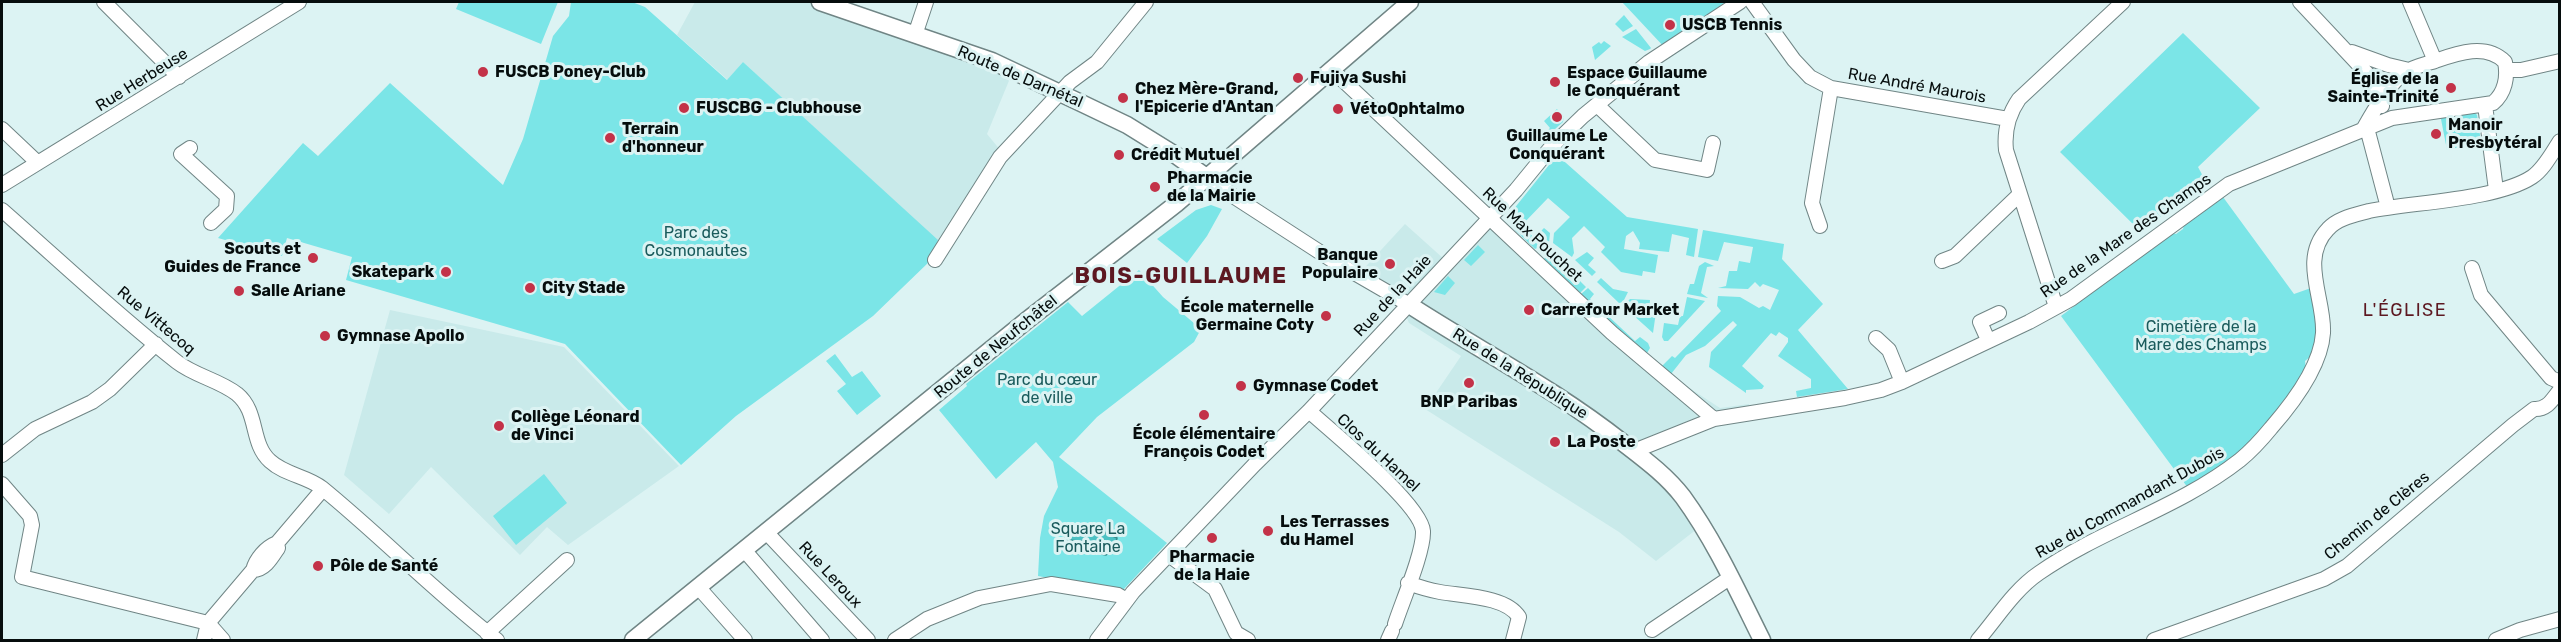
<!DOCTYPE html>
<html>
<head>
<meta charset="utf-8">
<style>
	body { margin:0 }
	#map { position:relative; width:2561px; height:642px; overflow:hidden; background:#dcf3f3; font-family:Rubik,sans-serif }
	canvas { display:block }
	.frame { position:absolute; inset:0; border:3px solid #060d0d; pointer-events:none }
</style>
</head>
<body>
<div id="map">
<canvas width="2561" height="642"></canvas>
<div class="frame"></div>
</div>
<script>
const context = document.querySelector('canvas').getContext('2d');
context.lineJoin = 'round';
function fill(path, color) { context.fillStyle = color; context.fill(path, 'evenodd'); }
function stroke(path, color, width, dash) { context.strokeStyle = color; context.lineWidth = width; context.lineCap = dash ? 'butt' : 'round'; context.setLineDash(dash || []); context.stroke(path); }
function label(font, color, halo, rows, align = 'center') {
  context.font = font + ' Rubik,sans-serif'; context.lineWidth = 6; context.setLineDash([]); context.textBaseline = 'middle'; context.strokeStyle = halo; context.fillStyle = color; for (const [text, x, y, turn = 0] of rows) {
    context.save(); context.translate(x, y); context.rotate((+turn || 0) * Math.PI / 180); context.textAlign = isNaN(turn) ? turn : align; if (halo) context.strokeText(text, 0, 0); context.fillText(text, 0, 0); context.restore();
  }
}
const built = new Path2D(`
	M 695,2 L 817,2 L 1013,71 L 987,134 L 1001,151 L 941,244 L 743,62 L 728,80 L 677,35 Z
	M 1405,224 L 1454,268 L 1494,224 L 1674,378 L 1720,408 L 1749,404 L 1750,415 L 1633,450 L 1702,525 L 1656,561 L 1619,532 L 1425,409 L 1461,356 L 1409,323 L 1403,309 L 1357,276 Z
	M 390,310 L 564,347 L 679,466 L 568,545 L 547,527 L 520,555 L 431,467 L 389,514 L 344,475 Z`);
const green = new Path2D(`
	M 459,2 L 558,2 L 541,44 L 456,9 Z
	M 571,2 L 632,2 L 645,7 L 727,80 L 743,62 L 938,240 L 930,261 L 873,316 L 736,416 L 681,465 L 565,344 L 346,280 L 352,257 L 287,238 L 282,256 L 218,238 L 303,143 L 318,156 L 390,83 L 503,185 L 523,139 L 553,36 L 569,16 Z
	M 1622,2 L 1725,2 L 1666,49 Z
	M 1624,15 L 1633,26 L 1623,32 L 1615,24 Z
	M 1636,29 L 1651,48 L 1650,49 L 1645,51 L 1622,37 Z
	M 2183,33 L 2260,108 L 2198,167 L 2205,180 L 2204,186 L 2140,231 L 2060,152 Z
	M 1604,41 L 1611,46 L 1595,60 L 1592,47 L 1599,42 L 1601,44 Z
	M 1557,109 L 1561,116 L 1564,116 L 1563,122 L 1546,137 L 1544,134 L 1550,128 L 1544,121 Z
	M 2475,113 L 2477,115 L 2481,142 L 2447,150 L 2440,114 Z
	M 1557,155 L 1627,217 L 1698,229 L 1694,257 L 1686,255 L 1689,238 L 1672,234 L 1669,252 L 1639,249 L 1640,243 L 1633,231 L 1626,236 L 1624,249 L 1658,255 L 1655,273 L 1643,271 L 1642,276 L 1621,272 L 1601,252 L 1605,247 L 1584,226 L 1572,238 L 1574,253 L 1572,257 L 1553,243 L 1554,233 L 1570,217 L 1548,198 L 1522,225 L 1534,238 L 1544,228 L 1550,233 L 1549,243 L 1535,249 L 1515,230 L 1513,210 Z
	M 2223,197 L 2294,294 L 2311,288 L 2318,329 L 2311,356 L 2305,361 L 2306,370 L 2300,385 L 2269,424 L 2231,461 L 2188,488 L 2061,316 L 2172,233 L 2176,234 L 2183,229 L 2184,225 Z
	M 1211,205 L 1222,209 L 1207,236 L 1187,263 L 1157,239 L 1196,210 Z
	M 1703,230 L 1784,244 L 1782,259 L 1823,304 L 1798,330 L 1848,389 L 1797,397 L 1796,391 L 1811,388 L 1811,379 L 1778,356 L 1788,342 L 1788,338 L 1779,332 L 1776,336 L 1771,333 L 1742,366 L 1764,386 L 1762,389 L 1746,390 L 1746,393 L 1709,367 L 1711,352 L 1737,325 L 1733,321 L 1705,346 L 1686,355 L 1671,374 L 1661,367 L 1672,356 L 1675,358 L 1721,311 L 1717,306 L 1718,296 L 1740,297 L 1759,308 L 1763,306 L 1770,310 L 1779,290 L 1763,284 L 1760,287 L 1755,282 L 1748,289 L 1718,288 L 1726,286 L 1729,271 L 1737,271 L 1739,261 L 1750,263 L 1753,247 L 1724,242 L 1718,261 L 1698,257 Z
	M 1478,245 L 1485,252 L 1471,266 L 1464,260 Z
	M 1587,252 L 1594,258 L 1588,265 L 1596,272 L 1592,276 L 1575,260 Z
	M 1548,253 L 1556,255 L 1558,258 L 1553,264 L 1575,285 L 1580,281 L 1586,287 L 1580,293 L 1544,259 Z
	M 1705,262 L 1714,266 L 1707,267 L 1701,293 L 1708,298 L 1687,294 L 1690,284 L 1694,284 L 1699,266 Z
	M 1139,270 L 1163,297 L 1201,329 L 1194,342 L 1097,417 L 1059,457 L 1167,543 L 1123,590 L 1117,591 L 1038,576 L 1040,538 L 1044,516 L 1058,487 L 1053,462 L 1036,442 L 996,479 L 939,410 L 967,386 L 966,384 L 1068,302 L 1082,316 Z
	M 1448,276 L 1455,283 L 1445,295 L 1434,292 Z
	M 1601,278 L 1613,289 L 1628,292 L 1623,302 L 1619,303 L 1597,282 Z
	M 1588,288 L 1594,294 L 1590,299 L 1635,341 L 1640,337 L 1648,343 L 1650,348 L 1647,353 L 1635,346 L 1581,294 Z
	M 1687,297 L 1705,301 L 1668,341 L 1664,341 L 1662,337 L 1664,323 L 1678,325 L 1680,316 L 1683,316 Z
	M 1630,299 L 1650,300 L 1649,310 L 1656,312 L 1653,333 L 1623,306 Z
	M 835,354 L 852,377 L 862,371 L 881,396 L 857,415 L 837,391 L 846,384 L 826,361 Z
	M 544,474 L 567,503 L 516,545 L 493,516 Z`);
const water = new Path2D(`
	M 1102,531 L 1117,538 L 1115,546 L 1106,555 L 1101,554 L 1101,549 L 1093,542 L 1067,540 L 1065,537 C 1075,529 1090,531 1102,531 Z`);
const minor = new Path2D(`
	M 104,2 L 179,77
	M 1752,2 L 1794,60 L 1810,77 L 1831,88 L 2008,119
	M 2300,2 L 2375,82 L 2382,106
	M 2410,2 L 2435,61
	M 915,35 L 926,2
	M 2352,52 L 2388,65 L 2409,70
	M 1332,70 L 1612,333 L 1714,419
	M 2507,70 L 2521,70 L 2560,61
	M 1597,105 L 1655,160 L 1707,170 L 1713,143
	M 2485,105 L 2496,190
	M 2367,128 L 2386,200
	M 2,129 L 38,163
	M 190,148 L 181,154 L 227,196 L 226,209 L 211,223
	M 2,185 L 299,2
	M 1227,192 L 1332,260 L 1408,304
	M 2,210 C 60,261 116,314 177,362 C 195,376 219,380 237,394 C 259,412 250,443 270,461 C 285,475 307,476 322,488 C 382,537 436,593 497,640
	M 1820,226 L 1812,203 L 1831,88
	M 935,260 L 1000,157 L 1070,82 L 1097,62 L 1146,2
	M 1942,261 L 1955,256 L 2020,194
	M 2472,268 L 2481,295 L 2551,378 L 2560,382
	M 2056,307 L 2006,150 C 2004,131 2008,115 2019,99 L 2123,2
	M 1876,338 L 1889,350 L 1902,382
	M 1988,340 L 1980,322 L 1999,313
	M 1309,411 C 1332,432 1421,504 1423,531 C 1424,552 1402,602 1395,624
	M 1634,451 L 1714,419 L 1845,398 L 1881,390 L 1902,382 L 2029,322 L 2071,299 L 2229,184 L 2392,118 L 2493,103 C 2505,93 2508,77 2505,62 C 2486,43 2458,53 2435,61 C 2422,65 2408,68 2398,78 C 2385,91 2373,112 2364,128
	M 2,455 L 35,429 L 92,402 L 110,389 L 156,344
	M 2,484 L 30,516 L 32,525 L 22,577 L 208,623 L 223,640
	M 767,533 L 868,640
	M 745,551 L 822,640
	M 1169,555 L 1215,589 L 1236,633 L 1248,640
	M 253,570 C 265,570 272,557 278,548 L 277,543
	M 1408,583 C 1419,587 1429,590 1440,592 C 1462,596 1506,596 1519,617 L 1513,640
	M 699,588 L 745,640
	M 1652,630 L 1731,577
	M 487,633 L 567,560
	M 204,640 L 208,623 L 253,570 C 256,559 265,548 277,543 L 323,489
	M 895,640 L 927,619 L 979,598 L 1051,584 L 1118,595 L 1127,600
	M 1097,640 L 1133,592 L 1255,464 L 1309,411 L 1516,190 L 1552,146 L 1583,116 L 1649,62 L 1740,2
	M 1388,640 L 1392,631
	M 1978,640 C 1997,618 2014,590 2039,573 C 2102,529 2179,508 2240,460 C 2251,451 2262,439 2271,428 C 2292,404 2321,366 2323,333 C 2325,299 2299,259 2328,229 C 2338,218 2355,215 2369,211 C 2413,202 2497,200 2532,177 C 2544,169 2552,153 2560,141
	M 2154,640 L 2324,579 L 2347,566 L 2513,425 L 2534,409 C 2548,410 2553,398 2560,390
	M 2496,640 L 2520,630 L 2560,619`);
const major = new Path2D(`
	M 820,2 L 992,61 L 1081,103 L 1127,125 L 1177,156 L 1227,192
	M 1408,304 C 1479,350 1555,389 1622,442 C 1644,459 1666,475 1683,497 C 1715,541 1738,592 1762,640
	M 633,640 L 1026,321 L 1176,204 L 1410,2`);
const markers = [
	[1670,25,6,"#c33248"],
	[483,72,6,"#c33248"],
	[1298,78,6,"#c33248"],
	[1555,82,6,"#c33248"],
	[2451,88,6,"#c33248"],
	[1123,98,6,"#c33248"],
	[684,108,6,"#c33248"],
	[1338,109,6,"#c33248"],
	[1557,117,6,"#c33248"],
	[2436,134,6,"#c33248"],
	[610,138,6,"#c33248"],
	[1119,155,6,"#c33248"],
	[1155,187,6,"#c33248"],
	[313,258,6,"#c33248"],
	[1390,264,6,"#c33248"],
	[446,272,6,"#c33248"],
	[530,288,6,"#c33248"],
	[239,291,6,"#c33248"],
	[1529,310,6,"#c33248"],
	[1326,316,6,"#c33248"],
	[325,336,6,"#c33248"],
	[1469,383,6,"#c33248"],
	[1241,386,6,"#c33248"],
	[1204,415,6,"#c33248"],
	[499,426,6,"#c33248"],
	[1555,442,6,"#c33248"],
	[1268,531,6,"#c33248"],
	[1212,538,6,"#c33248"],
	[318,566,6,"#c33248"]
];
const poiNames = [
	["USCB Tennis",1682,25],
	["FUSCB Poney-Club",495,72],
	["Espace Guillaume",1567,73],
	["le Conquérant",1567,91],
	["Fujiya Sushi",1310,78],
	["Église de la",2439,79,"right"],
	["Sainte-Trinité",2439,97,"right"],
	["Chez Mère-Grand,",1135,89],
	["l'Epicerie d'Antan",1135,107],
	["FUSCBG - Clubhouse",696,108],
	["VétoOphtalmo",1350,109],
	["Manoir",2448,125],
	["Presbytéral",2448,143],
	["Terrain",622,129],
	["d'honneur",622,147],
	["Guillaume Le",1557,136,"center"],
	["Conquérant",1557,154,"center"],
	["Crédit Mutuel",1131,155],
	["Pharmacie",1167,178],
	["de la Mairie",1167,196],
	["Scouts et",301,249,"right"],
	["Guides de France",301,267,"right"],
	["Banque",1378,255,"right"],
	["Populaire",1378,273,"right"],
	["Skatepark",434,272,"right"],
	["City Stade",542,288],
	["Salle Ariane",251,291],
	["École maternelle",1314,307,"right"],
	["Germaine Coty",1314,325,"right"],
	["Carrefour Market",1541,310],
	["Gymnase Apollo",337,336],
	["Gymnase Codet",1253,386],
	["BNP Paribas",1469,402,"center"],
	["Collège Léonard",511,417],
	["de Vinci",511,435],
	["École élémentaire",1204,434,"center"],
	["François Codet",1204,452,"center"],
	["La Poste",1567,442],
	["Les Terrasses",1280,522],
	["du Hamel",1280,540],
	["Pharmacie",1212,557,"center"],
	["de la Haie",1212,575,"center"],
	["Pôle de Santé",330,566]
];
const streetNames = [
	["Route de Darnétal",1020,77,23],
	["Rue Herbeuse",142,80,-32],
	["Rue André Maurois",1917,86,10],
	["Rue Max Pouchet",1532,235,43],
	["Rue de la Mare des Champs",2126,236,-35],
	["Rue de la Haie",1393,296,-47],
	["Rue Vittecoq",156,321,40],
	["Route de Neufchâtel",996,347,-39],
	["Rue de la République",1520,374,32],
	["Clos du Hamel",1378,453,43],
	["Rue du Commandant Dubois",2130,503,-29],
	["Chemin de Clères",2377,516,-39],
	["Rue Leroux",830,575,47]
];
const parkNames = [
	["Parc des",696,233],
	["Cosmonautes",696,251],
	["Cimetière de la",2201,327],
	["Mare des Champs",2201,345],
	["Parc du cœur",1047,380],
	["de ville",1047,398],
	["Square La",1088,529],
	["Fontaine",1088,547]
];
const neighbourhoodNames = [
	["L'ÉGLISE",2405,311]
];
const districtNames = [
	["BOIS-GUILLAUME",1181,277]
];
fill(built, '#c9eaea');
fill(green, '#7be5e7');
fill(water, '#4cc1c3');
stroke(water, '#378b8c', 1.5);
stroke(minor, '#708585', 16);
stroke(major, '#708585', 19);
stroke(minor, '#fff', 14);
stroke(major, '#fff', 16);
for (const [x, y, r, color] of markers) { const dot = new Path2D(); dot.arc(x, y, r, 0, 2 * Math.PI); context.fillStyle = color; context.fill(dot); stroke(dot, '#dcf3f3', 2); }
label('bold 16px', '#060d0d', '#dcf3f3', poiNames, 'left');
label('16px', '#060d0d', '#dcf3f3', streetNames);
label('16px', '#1a5b5c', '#dcf3f3', parkNames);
context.letterSpacing = '1.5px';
label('18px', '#5d1821', '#dcf3f3', neighbourhoodNames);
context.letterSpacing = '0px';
context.letterSpacing = '1.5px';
label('bold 22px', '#5d1821', '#dcf3f3', districtNames);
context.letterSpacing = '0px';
</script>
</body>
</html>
